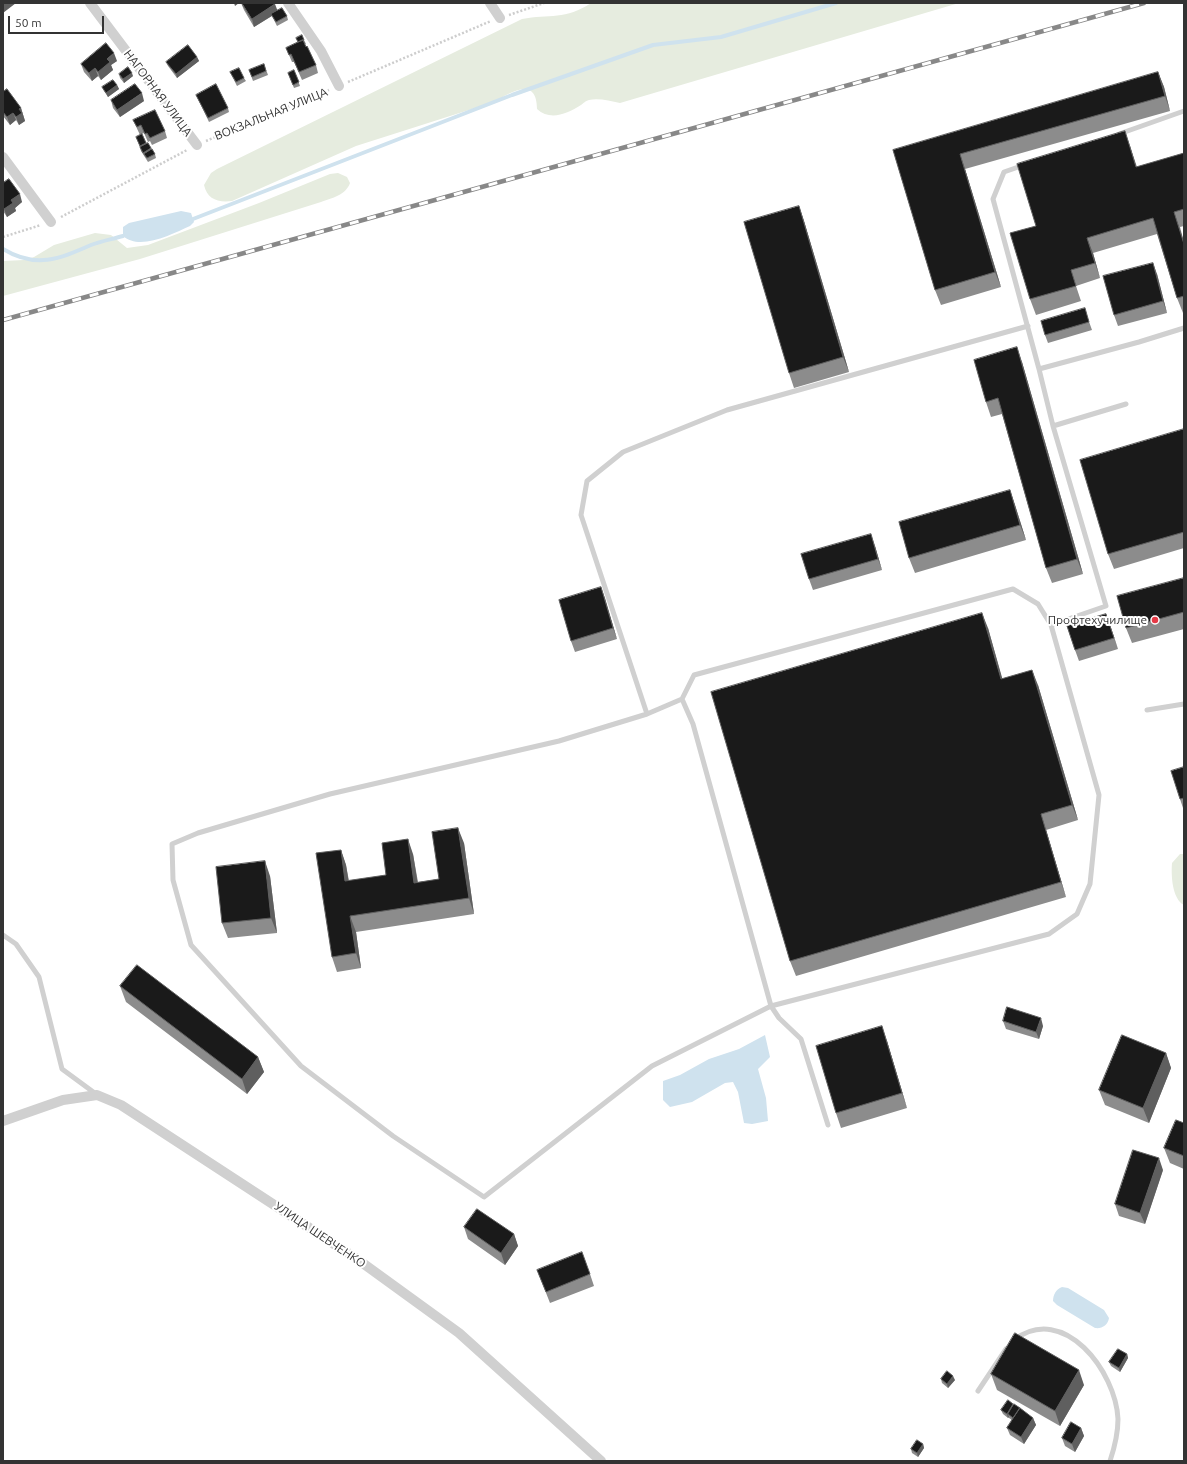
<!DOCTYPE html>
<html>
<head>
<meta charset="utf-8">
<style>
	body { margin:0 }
	#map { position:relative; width:1187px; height:1464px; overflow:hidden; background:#fff; font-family:Ubuntu,sans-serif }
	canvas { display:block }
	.frame { position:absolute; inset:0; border:4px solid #333; pointer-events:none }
	.scale { position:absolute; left:8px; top:16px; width:96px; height:18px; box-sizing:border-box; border:2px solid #333; border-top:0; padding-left:5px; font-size:12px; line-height:14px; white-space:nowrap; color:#333; -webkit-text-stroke:3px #fff; paint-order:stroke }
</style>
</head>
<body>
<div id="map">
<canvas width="1187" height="1464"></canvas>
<div class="frame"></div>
<div class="scale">50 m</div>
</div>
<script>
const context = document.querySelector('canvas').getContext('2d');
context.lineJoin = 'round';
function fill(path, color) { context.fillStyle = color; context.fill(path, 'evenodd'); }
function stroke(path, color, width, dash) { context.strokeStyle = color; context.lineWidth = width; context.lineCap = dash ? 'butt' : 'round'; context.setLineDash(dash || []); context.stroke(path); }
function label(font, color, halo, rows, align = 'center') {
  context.font = font + ' Ubuntu,sans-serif'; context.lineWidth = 4; context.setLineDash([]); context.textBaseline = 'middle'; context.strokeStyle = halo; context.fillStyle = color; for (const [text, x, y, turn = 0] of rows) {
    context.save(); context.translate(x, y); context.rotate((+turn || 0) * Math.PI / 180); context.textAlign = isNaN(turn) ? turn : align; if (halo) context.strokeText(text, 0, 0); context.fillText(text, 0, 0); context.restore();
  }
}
const green = new Path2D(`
	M 591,3 L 959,3 L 620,103 C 610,101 599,98 589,100 C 585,101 584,103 581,105 C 567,114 550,121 537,109 C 537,75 509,93 494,102 L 356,146 L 232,201 C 218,203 207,199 204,185 L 211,173 L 217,169 L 522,19 C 549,14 566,20 591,3 Z
	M 338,173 L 347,177 L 350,183 C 346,195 332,198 321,202 L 140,259 L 3,296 L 3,261 L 24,260 L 34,257 L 54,245 L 95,233 L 111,235 L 127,248 L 148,245 L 259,203 L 330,174 Z
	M 1180,854 L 1184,854 L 1184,905 C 1172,899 1171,875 1172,863 Z`);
const water = new Path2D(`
	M 181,211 L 191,213 L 194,222 L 190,226 C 172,234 140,251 123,236 L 123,227 L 129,223 Z
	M 765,1035 L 770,1057 L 758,1069 L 766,1098 L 768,1121 L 752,1124 L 744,1123 L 738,1092 L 733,1082 L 725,1083 L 692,1102 L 670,1107 L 663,1100 L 663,1081 L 680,1075 L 709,1059 L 739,1049 Z
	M 1062,1287 L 1068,1288 L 1104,1310 L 1109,1318 C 1108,1325 1102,1329 1095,1328 L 1057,1305 L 1053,1301 C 1053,1295 1056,1289 1062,1287 Z`);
const stream = new Path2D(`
	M 193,219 L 512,95 L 653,45 L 721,37 L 836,3
	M 3,249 C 36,269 59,259 91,245 C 101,241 113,239 123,236`);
const path = new Path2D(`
	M 509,15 L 544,3
	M 348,82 L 491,21
	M 206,141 L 329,90
	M 61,217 L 187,150
	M 3,237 L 41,225`);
const service = new Path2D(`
	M 1119,134 L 1184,111
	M 1024,165 L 1004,172 L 993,199 L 1039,369 L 1053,426 L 1106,606 L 1051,625 L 1099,795 L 1090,884 L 1077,914 L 1049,934 L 771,1006 L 652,1066 L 484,1197 L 393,1136 L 301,1066 L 191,945 L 173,880 L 172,844 L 198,833 L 330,794 L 559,741 L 647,714 L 682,699 L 694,675 L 1013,589 L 1038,604 L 1051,625
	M 1039,369 L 1139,342 L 1184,328
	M 1053,426 L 1126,404
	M 682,699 L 693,724 L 771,1006 L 779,1018 L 801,1039 L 828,1125
	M 1147,710 L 1184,704
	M 647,714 L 581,515 L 587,481 L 623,452 L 727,410 L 1028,326
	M 3,935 L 16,944 L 39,977 L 62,1069 L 96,1094
	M 1014,1340 C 1064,1302 1116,1372 1118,1419 C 1118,1431 1114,1449 1110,1461
	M 978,1391 L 1006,1349`);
const minor = new Path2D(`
	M 90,3 L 197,145
	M 288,3 L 321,51 L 339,86
	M 490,3 L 500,18
	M 3,157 L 51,222
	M 3,1121 L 63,1100 L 97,1095 L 121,1105 L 357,1259 L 459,1333 L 601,1461`);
const rail = new Path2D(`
	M 3,320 L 1144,3`);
const wall = new Path2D(`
	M 241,3 L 278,10 L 287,16 L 288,20 L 277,26 L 272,16 L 254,27 L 244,10 Z
	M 296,38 L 304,40 L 306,44 L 305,44 L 316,65 L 318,73 L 302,80 L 294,62 L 292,62 L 286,48 L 298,42 Z
	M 197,57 L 199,61 L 177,78 L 168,66 L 166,62 Z
	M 117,61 L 111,65 L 113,70 L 101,80 L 98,76 L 92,81 L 84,72 L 81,64 Z
	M 264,64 L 268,75 L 253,81 L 249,70 Z
	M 294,70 L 300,86 L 294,88 L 288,73 Z
	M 230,72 L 244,78 L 246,81 L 237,86 Z
	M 1158,72 L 1164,87 L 1170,111 L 965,169 L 1001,287 L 941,305 L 935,290 L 893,150 Z
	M 119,74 L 133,76 L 124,83 L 120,78 Z
	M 117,85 L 119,89 L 108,97 L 104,91 L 102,87 Z
	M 3,92 L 21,108 L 25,121 L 19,125 L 16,120 L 10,125 L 3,116 Z
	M 196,95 L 228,108 L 229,112 L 209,122 Z
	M 111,100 L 144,101 L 120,117 L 113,108 Z
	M 133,120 L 165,131 L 167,138 L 152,145 L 150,141 L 148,142 L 144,133 L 142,134 L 147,144 L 148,143 L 151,150 L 155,154 L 156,158 L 148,162 L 141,151 L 140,147 L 136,137 L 140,135 Z
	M 1130,146 L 1137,167 L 1184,153 L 1184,226 L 1180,227 L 1184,242 L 1184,313 L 1183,313 L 1177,298 L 1157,234 L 1093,253 L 1100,278 L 1076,286 L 1081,301 L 1036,315 L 1030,299 L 1036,226 Z
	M 3,183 L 22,202 L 15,208 L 16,211 L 7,217 L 3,211 Z
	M 799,206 L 804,221 L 849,372 L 794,388 L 789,373 Z
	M 1157,274 L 1167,313 L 1118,326 L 1114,315 Z
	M 1087,316 L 1092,330 L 1048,343 L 1045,335 Z
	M 1022,362 L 1083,574 L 1052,583 L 1046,568 L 1002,414 L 991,417 L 986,402 Z
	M 1184,429 L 1184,548 L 1114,569 L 1108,554 Z
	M 1010,490 L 1015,505 L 1026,540 L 915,573 L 909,558 Z
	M 875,546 L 882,570 L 813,590 L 809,579 Z
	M 1184,578 L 1184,629 L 1132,643 L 1126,628 Z
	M 601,587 L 617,639 L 575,652 L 571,641 Z
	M 1110,625 L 1118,649 L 1079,661 L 1075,650 Z
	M 988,628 L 1002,679 L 1038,685 L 1078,820 L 1046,830 L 1066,897 L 796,976 L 790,961 Z
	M 1184,767 L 1184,811 L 1180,799 Z
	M 464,843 L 474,914 L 356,932 L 361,968 L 337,972 L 332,957 L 341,850 L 346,865 L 349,881 L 386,875 L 413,854 L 418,882 L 439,879 Z
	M 270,876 L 277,933 L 228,938 L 222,923 Z
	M 120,986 L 258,1057 L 264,1072 L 247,1094 L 126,1002 Z
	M 1003,1021 L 1043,1026 L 1039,1039 L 1006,1029 Z
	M 887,1041 L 907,1108 L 841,1128 L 836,1113 Z
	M 1166,1053 L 1171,1068 L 1149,1123 L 1105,1105 L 1099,1090 Z
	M 1184,1123 L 1184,1169 L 1170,1163 L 1164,1148 Z
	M 1163,1170 L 1145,1224 L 1119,1216 L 1115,1204 Z
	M 464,1227 L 514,1234 L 518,1246 L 505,1265 L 468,1239 Z
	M 537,1270 L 590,1274 L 594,1286 L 550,1303 Z
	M 1127,1354 L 1128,1358 L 1120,1372 L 1111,1366 L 1109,1362 Z
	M 991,1374 L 1084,1385 L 1060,1426 L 997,1390 Z
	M 941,1379 L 955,1380 L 948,1388 L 942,1383 Z
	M 1014,1405 L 1033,1418 L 1036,1425 L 1024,1444 L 1010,1435 L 1007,1428 L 1012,1420 L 1009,1418 L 1009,1417 L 1008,1418 L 1003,1414 L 1001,1410 Z
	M 1081,1428 L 1084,1436 L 1075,1452 L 1065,1446 L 1062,1438 Z
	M 923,1444 L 924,1448 L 918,1457 L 912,1453 L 911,1449 Z`);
const shadedWall = new Path2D(`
	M 3,3 L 16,3 L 3,13 Z
	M 234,3 L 239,3 L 235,6 Z
	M 275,4 L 278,12 L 254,27 L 252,19 Z
	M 114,53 L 117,61 L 111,65 L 113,70 L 101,80 L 98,72 L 107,59 Z
	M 197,57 L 199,61 L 177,78 L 176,74 Z
	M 95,68 L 98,76 L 92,81 L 89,73 Z
	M 1158,72 L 1164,87 L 1170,111 L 1165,96 Z
	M 132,73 L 133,76 L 124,83 L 123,79 Z
	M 117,85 L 119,89 L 108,97 L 106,93 Z
	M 142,93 L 144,101 L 120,117 L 117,110 Z
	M 21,108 L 25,121 L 19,125 L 16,117 L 19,109 Z
	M 13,113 L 16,120 L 10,125 L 7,117 Z
	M 1125,131 L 1130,146 L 1141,183 L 1136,167 Z
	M 960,154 L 965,169 L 1001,287 L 995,272 Z
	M 20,194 L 22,202 L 15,208 L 16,211 L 7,217 L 4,209 L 11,200 Z
	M 799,206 L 804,221 L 849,372 L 843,357 Z
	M 1174,212 L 1184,242 L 1184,244 Z
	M 1087,238 L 1093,253 L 1100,278 L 1095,263 Z
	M 1153,263 L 1157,274 L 1167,313 L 1163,301 Z
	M 1017,347 L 1022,362 L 1083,574 L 1077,559 Z
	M 1010,490 L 1015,505 L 1026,540 L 1020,525 Z
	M 871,534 L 875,546 L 882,570 L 878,559 Z
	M 601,587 L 605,598 L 617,639 L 613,628 Z
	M 982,613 L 988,628 L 1007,695 L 1001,679 Z
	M 1106,614 L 1110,625 L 1118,649 L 1114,638 Z
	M 1032,670 L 1038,685 L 1078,820 L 1072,805 Z
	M 1041,814 L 1046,830 L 1066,897 L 1061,882 Z
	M 458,828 L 464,843 L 474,914 L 469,898 Z
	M 408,839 L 413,854 L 420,898 L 414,883 Z
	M 341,850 L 346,865 L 351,896 L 345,881 Z
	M 265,861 L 270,876 L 277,933 L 271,918 Z
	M 350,916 L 356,932 L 361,968 L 356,953 Z
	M 1041,1018 L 1043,1026 L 1039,1039 L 1036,1032 Z
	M 882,1026 L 887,1041 L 907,1108 L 902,1093 Z
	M 1166,1053 L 1171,1068 L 1149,1123 L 1143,1108 Z
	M 258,1057 L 264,1072 L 247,1094 L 242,1079 Z
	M 1159,1158 L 1163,1170 L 1145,1224 L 1140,1213 Z
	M 514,1234 L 518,1246 L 505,1265 L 501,1253 Z
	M 1127,1354 L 1128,1358 L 1120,1372 L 1119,1368 Z
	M 1079,1370 L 1084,1385 L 1060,1426 L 1055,1411 Z
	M 953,1376 L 955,1380 L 948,1388 L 947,1384 Z
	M 1013,1404 L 1015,1408 L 1008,1414 L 1009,1417 L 1008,1418 L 1007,1414 Z
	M 1033,1418 L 1036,1425 L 1024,1444 L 1021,1437 Z
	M 1081,1428 L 1084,1436 L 1075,1452 L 1072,1444 Z
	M 923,1444 L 924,1448 L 918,1457 L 917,1453 Z`);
const building = new Path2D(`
	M 242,3 L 274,3 L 275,4 L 252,19 Z
	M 282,8 L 287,16 L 276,22 L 271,14 Z
	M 302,35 L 304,40 L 298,42 L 296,38 Z
	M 303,40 L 306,47 L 307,46 L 316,65 L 299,72 L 291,54 L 289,55 L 286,48 Z
	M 106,43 L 114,53 L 107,59 L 110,62 L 98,72 L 95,68 L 89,73 L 81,64 Z
	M 188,45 L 197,57 L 176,74 L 166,62 Z
	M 264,64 L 266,71 L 252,77 L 249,70 Z
	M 128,67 L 132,73 L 123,79 L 119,74 Z
	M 239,68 L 244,78 L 236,82 L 230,72 Z
	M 294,70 L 299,82 L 293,85 L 288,73 Z
	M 1158,72 L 1165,96 L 960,154 L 995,272 L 935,290 L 893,150 Z
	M 113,80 L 117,85 L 106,93 L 102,87 Z
	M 135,84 L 142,93 L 117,110 L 111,100 Z
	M 216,84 L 228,108 L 208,118 L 196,95 Z
	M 7,89 L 21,108 L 19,109 L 22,113 L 16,117 L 13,113 L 7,117 L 3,112 L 3,92 Z
	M 155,110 L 165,131 L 150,138 L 147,133 L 145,134 L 141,125 L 137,127 L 133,120 Z
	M 1125,131 L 1136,167 L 1184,153 L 1184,209 L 1174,212 L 1184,244 L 1184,296 L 1177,298 L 1153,218 L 1087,238 L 1095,263 L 1071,270 L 1076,286 L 1030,299 L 1010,233 L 1036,226 L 1017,164 Z
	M 142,134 L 146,143 L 140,146 L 136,137 Z
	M 148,143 L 151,148 L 143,153 L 140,147 Z
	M 152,149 L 155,154 L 147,158 L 144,154 Z
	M 9,179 L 20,194 L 11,200 L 13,203 L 4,209 L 3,207 L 3,183 Z
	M 799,206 L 843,357 L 789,373 L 744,222 Z
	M 1153,263 L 1163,301 L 1114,315 L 1103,276 Z
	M 1085,308 L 1089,322 L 1045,335 L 1041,321 Z
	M 1017,347 L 1077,559 L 1046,568 L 998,398 L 986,402 L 974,360 Z
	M 1184,429 L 1184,532 L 1108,554 L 1080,460 Z
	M 1010,490 L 1020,525 L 909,558 L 899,522 Z
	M 871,534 L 878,559 L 809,579 L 801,554 Z
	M 1184,578 L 1184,612 L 1126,628 L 1117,596 Z
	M 601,587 L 613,628 L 571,641 L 559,600 Z
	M 982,613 L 1001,679 L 1032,670 L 1072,805 L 1041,814 L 1061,882 L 790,961 L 711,692 Z
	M 1106,614 L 1114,638 L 1075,650 L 1067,626 Z
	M 1184,767 L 1184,798 L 1180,799 L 1171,771 Z
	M 458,828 L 469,898 L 350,916 L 356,953 L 332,957 L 316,853 L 341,850 L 345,881 L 386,875 L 382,843 L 408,839 L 414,883 L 439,879 L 432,832 Z
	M 265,861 L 271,918 L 222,923 L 216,867 Z
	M 137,965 L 258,1057 L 242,1079 L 120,986 Z
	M 1007,1007 L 1041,1018 L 1036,1032 L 1003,1021 Z
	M 882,1026 L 902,1093 L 836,1113 L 816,1046 Z
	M 1122,1035 L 1166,1053 L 1143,1108 L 1099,1090 Z
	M 1176,1120 L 1184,1123 L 1184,1156 L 1164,1148 Z
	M 1133,1150 L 1159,1158 L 1140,1213 L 1115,1204 Z
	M 477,1209 L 514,1234 L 501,1253 L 464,1227 Z
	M 582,1252 L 590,1274 L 546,1292 L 537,1270 Z
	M 1015,1333 L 1079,1370 L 1055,1411 L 991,1374 Z
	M 1118,1349 L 1127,1354 L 1119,1368 L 1109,1362 Z
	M 947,1371 L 953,1376 L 947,1384 L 941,1379 Z
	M 1008,1400 L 1013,1404 L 1007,1414 L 1001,1410 Z
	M 1014,1404 L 1020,1408 L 1013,1418 L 1008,1414 Z
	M 1020,1408 L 1033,1418 L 1021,1437 L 1007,1428 Z
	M 1071,1422 L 1081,1428 L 1072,1444 L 1062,1438 Z
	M 917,1440 L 923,1444 L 917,1453 L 911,1449 Z`);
const markers = [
	[1155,620,4,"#e63946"]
];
const streetNames = [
	["НАГОРНАЯ УЛИЦА",158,93,53],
	["ВОКЗАЛЬНАЯ УЛИЦА",271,114,-22],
	["УЛИЦА ШЕВЧЕНКО",320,1235,34]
];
const poiNames = [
	["Профтехучилище",1147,620]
];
fill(green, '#e6ecdf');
fill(water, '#cfe2ee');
stroke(stream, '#cfe2ee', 4);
stroke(path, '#cdcdcd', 2.5, [2, 2]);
stroke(service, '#d0d0d0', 5);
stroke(minor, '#d0d0d0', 10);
stroke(rail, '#888', 4.5);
stroke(rail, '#fff', 3, [9]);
fill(wall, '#8c8c8c');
fill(shadedWall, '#5f5f5f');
fill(building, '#1a1a1a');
stroke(building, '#5f5f5f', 1);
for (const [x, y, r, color] of markers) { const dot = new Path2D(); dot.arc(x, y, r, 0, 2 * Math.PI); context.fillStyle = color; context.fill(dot); stroke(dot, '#fff', 1.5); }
label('12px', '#333', '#fff', streetNames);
label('12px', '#333', '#fff', poiNames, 'right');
</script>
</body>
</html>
